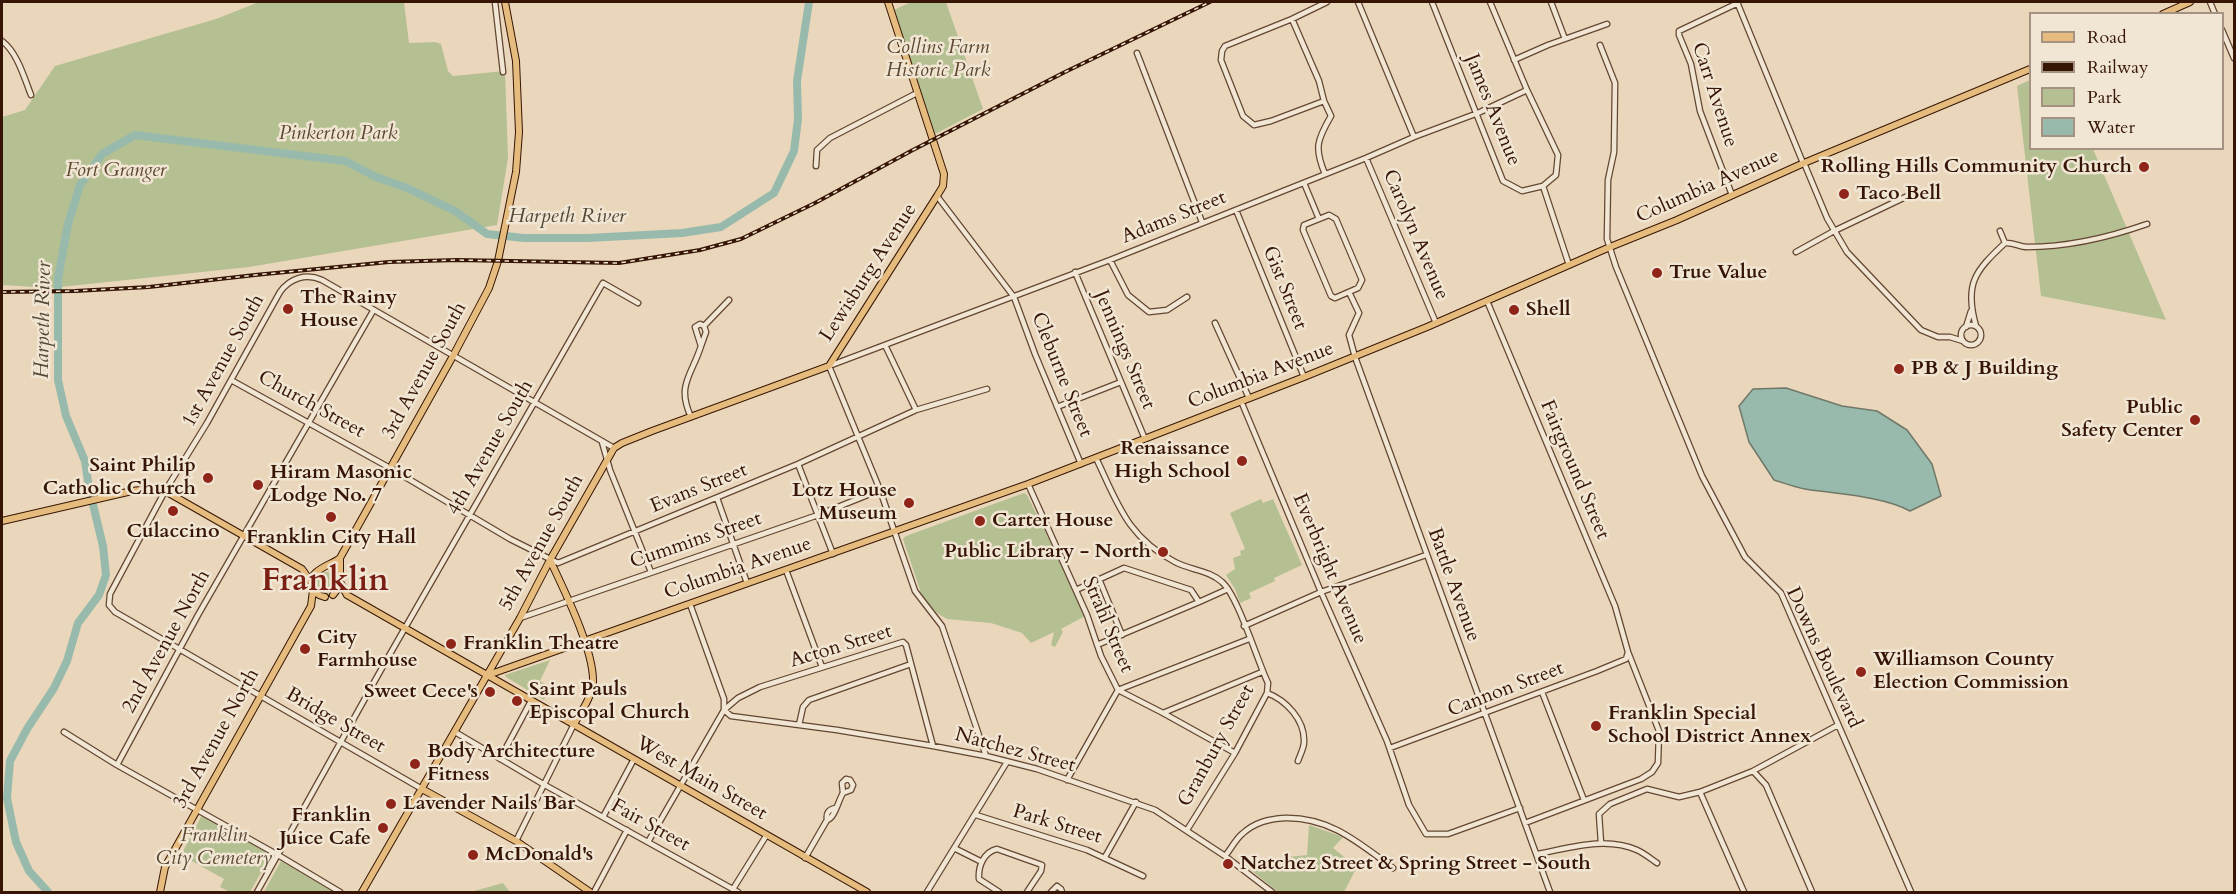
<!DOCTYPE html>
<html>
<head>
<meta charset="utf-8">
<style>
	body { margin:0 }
	#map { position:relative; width:2236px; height:894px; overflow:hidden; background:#ead7bb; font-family:Cardo,serif }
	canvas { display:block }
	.frame { position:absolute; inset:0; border:3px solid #361504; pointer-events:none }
	.legend { position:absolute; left:2029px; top:12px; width:195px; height:138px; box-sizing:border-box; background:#f1e5d3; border:2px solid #a69280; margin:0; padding:8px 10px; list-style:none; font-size:18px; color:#361504 }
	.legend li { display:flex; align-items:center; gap:12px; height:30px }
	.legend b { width:30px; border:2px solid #a69280 }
</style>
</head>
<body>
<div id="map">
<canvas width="2236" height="894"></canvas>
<div class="frame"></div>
<ul class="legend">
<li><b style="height:8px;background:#e5bc7e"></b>Road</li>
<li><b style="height:8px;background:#361504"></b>Railway</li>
<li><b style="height:16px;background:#b4bf92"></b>Park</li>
<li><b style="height:16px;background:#98baac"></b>Water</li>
</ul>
</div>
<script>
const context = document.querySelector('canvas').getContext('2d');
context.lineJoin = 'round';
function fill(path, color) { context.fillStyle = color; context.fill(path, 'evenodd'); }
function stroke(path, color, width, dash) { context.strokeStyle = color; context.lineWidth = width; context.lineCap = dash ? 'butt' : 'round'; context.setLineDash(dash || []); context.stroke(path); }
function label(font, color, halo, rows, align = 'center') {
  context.font = font + ' Cardo,serif'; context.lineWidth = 5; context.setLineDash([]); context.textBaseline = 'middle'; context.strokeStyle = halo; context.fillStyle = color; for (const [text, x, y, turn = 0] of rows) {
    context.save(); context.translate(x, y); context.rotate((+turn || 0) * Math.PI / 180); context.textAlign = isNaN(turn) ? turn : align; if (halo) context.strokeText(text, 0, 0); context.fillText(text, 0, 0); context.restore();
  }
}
const green = new Path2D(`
	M 259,2 L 404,2 L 409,43 L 435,42 L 441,44 L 448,71 L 453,76 L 505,71 L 508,158 L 497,225 L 249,267 L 51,288 L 2,285 L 2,117 L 25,110 L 55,66 L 216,19 Z
	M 911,2 L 946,2 L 983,109 L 935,134 L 894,10 Z
	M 2030,80 L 2030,148 L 2093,149 L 2166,320 L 2041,296 L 2017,86 Z
	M 1024,493 L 1027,495 L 1087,615 L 1061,629 L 1063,632 L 1055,647 L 1051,645 L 1054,632 L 1031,643 L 1022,633 L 991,623 L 947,619 L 937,613 L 922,596 L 903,539 L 906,536 Z
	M 1261,499 L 1263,503 L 1273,499 L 1302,565 L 1274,578 L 1275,581 L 1249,593 L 1251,598 L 1240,603 L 1235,589 L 1226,575 L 1235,569 L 1233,558 L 1241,555 L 1240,551 L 1245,549 L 1230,513 Z
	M315 583a11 11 0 1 1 22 0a11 11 0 1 1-22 0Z
	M 550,660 L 540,681 L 551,687 L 544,700 L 506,677 L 505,675 Z
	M 202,815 L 271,855 L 250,892 L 230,892 L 220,887 L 224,879 L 181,855 Z
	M 1309,825 L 1343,837 L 1333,848 L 1357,867 L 1344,892 L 1278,892 L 1241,862 L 1307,855 Z
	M 281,861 L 333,892 L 264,892 Z
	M 503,883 L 510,892 L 473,892 L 474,891 Z`);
const water = new Path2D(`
	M 1786,388 L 1842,406 L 1877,411 L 1907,430 L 1932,464 L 1941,496 L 1910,511 C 1883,496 1836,494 1805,489 C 1794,487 1784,483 1774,480 L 1749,442 L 1739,406 L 1753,389 Z`);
const river = new Path2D(`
	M 48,892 L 29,871 L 16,842 L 7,798 L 10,761 L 27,729 L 54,688 L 67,661 L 78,623 L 99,595 L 106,575 L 103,546 L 89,488 L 85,461 L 66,416 L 58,380 L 58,279 L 68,224 L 80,185 L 102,154 L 135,135 L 345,161 L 376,177 L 407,188 L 455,211 L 487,234 L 524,238 L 588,238 L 682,233 L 721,227 L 774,193 L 794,151 L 798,119 L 797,81 L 809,2`);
const minor = new Path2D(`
	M 495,2 L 503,72
	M 1358,2 L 1414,137
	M 1432,2 L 1503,181 L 1522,191 L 1543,186 L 1556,175 L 1558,155 L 1527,90 L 1490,2
	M 1551,2 L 1565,39
	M 1737,2 L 1803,163
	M 2210,2 L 2215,14
	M 1292,19 L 1319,81 L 1324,101 L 1331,116 C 1317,140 1314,148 1325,174
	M 2222,30 L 2234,58
	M 2,41 C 17,52 24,77 31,95
	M 1600,45 L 1615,83 L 1614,152 L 1608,180 L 1607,239 L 1616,267 L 1702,476 L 1745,557 L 1781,593 L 1911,892
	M 1137,53 L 1202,222
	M 1514,60 L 1548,45 L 1607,24
	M 1324,101 L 1271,121 L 1254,125 L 1243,116 L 1221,60 L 1222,51 L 1225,46 L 1292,19 L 1327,2
	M 1366,158 L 1436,323
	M 1804,163 L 1827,218 L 1847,252 L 1921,330 L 1938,337 L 1950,337 L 1963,341
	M 816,166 L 817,150 L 830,138 L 917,93
	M 1304,183 L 1319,219
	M 1543,186 L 1569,265
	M 1732,195 L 1700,111 L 1691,64 L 1679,35 L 1679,31 L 1738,3
	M 937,196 L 1014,297 L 1035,354 L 1081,464
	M 1236,210 L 1304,377
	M 1329,215 L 1336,219 L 1362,280 L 1358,288 L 1335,298 L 1331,296 L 1303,230 L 1304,225 Z
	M 2000,231 L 2005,243
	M 1796,252 L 1834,231 L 1916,192
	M 1110,260 L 1128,295 L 1149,312 L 1167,310 L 1187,297
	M 1075,272 L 1145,439
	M 1349,292 L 1359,313 L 1349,335 L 1355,357 L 1550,892
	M 1487,301 L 1615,606 L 1628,652 L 1659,731 L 1658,763 L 1652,772 L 1641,779 L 1525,823
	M 1215,323 L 1249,398
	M1961 335a10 10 0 1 1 20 0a10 10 0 1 1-20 0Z
	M 704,326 L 729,300
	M 1976,326 C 1964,284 1975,271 2005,243 C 2013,242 2019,247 2027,247 C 2067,247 2110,237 2147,224
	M 1966,327 L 1971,311
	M 885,345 L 916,410
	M 231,380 L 390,468 L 510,539 L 558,563 L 798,464 L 916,410 L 987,389
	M 1241,401 L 1321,592 L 1387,741 L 1409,805 L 1426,834 L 1448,834 L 1520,808
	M 1057,407 L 1121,382
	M 691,417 C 676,385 692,375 701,346 L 695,327 L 700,324 L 704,326 L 706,332 L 701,346
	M 602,442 L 610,470 L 651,572
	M 1096,458 C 1118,504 1127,537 1175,562 C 1190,570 1209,570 1222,582 C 1238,596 1257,660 1268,683 L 1267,693 L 1235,753 L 1187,830
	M 798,464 L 833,554
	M 1028,484 L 1087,615 L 1101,656 L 1118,690 L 1163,713 L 1235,753
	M 717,498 L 747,583
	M 786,570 L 822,667
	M 1099,579 L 1122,635
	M 1076,590 L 1124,568 L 1191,590 L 1199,602 L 1228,589
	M 690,604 L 724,699 L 724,710
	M 520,618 L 818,515 L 880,490
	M 1244,626 L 1321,592 L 1426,555
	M 1097,645 L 1199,602
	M 1542,692 L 1584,800
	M 1267,693 C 1286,700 1305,720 1304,742 C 1304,748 1300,755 1298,761
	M 724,710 L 731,716 L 837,730 L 933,746 L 986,756 L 1037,769 L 1155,810 L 1225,856 L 1272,892
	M 1163,713 L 1262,672
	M 799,725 L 803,707 L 809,700 L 911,664
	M 64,732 L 117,765 L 278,855 L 340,892
	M 455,732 L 543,784 L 738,892
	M 1390,748 L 1597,671 L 1626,659 L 1628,652
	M 986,756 L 942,626 L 915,591 L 880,490 L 829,366 L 1110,260 L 1366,158 L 1414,137 L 1478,113 L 1527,90
	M 500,759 L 531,701
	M 117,765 L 198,615 L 373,311
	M 1753,771 L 1838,725
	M 1067,780 L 1118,690 L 1249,639
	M 422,789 L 115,612 L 109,605 L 110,594 L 165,491 L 207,423 L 280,292 C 290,278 306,273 322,280 L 614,448
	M 1700,792 L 1744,892
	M 976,815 L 1087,850 L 1143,876
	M 603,817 L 634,759
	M 827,820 C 826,813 828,810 835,808
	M 516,841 L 574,724
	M 648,842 L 724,710 L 738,698 L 760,687 L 903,642 L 906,645 L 933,746
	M 1601,843 L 1599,814 L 1610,804 L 1647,789 L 1679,797 L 1700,792 L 1753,771 L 1766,785 L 1812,892
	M 954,848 L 982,862
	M 1537,854 C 1570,848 1605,836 1637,850 C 1644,853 1651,859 1657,863
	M 1225,856 C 1231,849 1235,840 1242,834 C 1255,822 1269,819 1285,818 C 1330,817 1359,843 1393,868
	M 1105,857 L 1136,802
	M 805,858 L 827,820 C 835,818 838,801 843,793 L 851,790 L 853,785 L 850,780 L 846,779 L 842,783 L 843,793
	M 733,889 L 766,836
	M 257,892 L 382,668 L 600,288 L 603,283 L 638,303
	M 594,892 L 627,830
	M 927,892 L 1007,762
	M 999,892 L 979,879 C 978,866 984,852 997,849 L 1042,865 L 1041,871 L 1027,892
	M 1051,892 L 1057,886 L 1061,889 L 1062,892`);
const major = new Path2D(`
	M 2163,14 L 2190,2
	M 2,521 L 132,491 L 149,489 L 165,491 L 302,569 L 311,582
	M 550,560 C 564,590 594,650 593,682 C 592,697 581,712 574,724
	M 340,582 L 347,595 L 867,892
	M 333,595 L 340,586 L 340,558
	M 325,597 C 320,596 315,594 313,589 C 304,571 330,566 340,558 L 453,356 L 489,288 L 498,261 L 516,172 L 519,132 L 516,61 L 505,2
	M 488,675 L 1028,484 L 1304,377 L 1427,327 L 1610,247 L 1677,220 L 1804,163 L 2030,69
	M 422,789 L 516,841 L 590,892
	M 160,892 L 165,867 L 311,606 L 313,590
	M 362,892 L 520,618 L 550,560 L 614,448 L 622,443 L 652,431 L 829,366 L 937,196 L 943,186 L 944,174 L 888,2`);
const rail = new Path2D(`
	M 2,292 L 75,291 L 149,287 L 255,275 L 389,262 L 457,260 L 619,263 L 700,250 L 741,239 L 815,203 L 911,151 L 1065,72 L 1210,2`);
const markers = [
	[2144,167,6,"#8f2418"],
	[1844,194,6,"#8f2418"],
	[1657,273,6,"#8f2418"],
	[288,309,6,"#8f2418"],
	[1514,310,6,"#8f2418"],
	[1899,369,6,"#8f2418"],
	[2195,420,6,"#8f2418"],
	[1242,461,6,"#8f2418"],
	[208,478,6,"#8f2418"],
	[258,485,6,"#8f2418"],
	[909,503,6,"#8f2418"],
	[173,511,6,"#8f2418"],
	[331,517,6,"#8f2418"],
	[980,521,6,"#8f2418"],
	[1163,552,6,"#8f2418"],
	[451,644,6,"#8f2418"],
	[305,649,6,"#8f2418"],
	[1861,672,6,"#8f2418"],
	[490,692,6,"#8f2418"],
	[517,701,6,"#8f2418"],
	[1596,726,6,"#8f2418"],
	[415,764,6,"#8f2418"],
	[391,804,6,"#8f2418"],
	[383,828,6,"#8f2418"],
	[473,855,6,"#8f2418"],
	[1228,864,6,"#8f2418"]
];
const parkNames = [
	["Collins Farm",938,48],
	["Historic Park",938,71],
	["Pinkerton Park",338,134],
	["Fort Granger",116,171],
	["Franklin",214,836],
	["City Cemetery",214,859]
];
const streetNames = [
	["Carr Avenue",1714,95,72],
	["James Avenue",1492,110,68],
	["Columbia Avenue",1708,187,-24],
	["Adams Street",1174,218,-22],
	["Carolyn Avenue",1415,235,67],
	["Lewisburg Avenue",869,273,-57],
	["Gist Street",1284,288,68],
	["Jennings Street",1124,350,67],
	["1st Avenue South",224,361,-61],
	["3rd Avenue South",425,371,-61],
	["Cleburne Street",1061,375,68],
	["Columbia Avenue",1261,376,-21],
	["Church Street",311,405,29],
	["4th Avenue South",491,448,-60],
	["Fairground Street",1574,470,67],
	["Evans Street",699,489,-22],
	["Cummins Street",696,541,-19],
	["5th Avenue South",542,543,-61],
	["Columbia Avenue",738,569,-19],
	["Everbright Avenue",1329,569,67],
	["Battle Avenue",1453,585,70],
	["Strahl Street",1107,625,67],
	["2nd Avenue North",167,642,-61],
	["Acton Street",841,647,-17],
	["Downs Boulevard",1823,658,65],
	["Cannon Street",1506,690,-21],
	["Bridge Street",335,721,30],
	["3rd Avenue North",217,739,-61],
	["Granbury Street",1217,746,-61],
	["Natchez Street",1015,751,15],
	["West Main Street",701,779,30],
	["Park Street",1057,825,17],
	["Fair Street",650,826,29]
];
const poiNames = [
	["Rolling Hills Community Church",2132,167,"right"],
	["Taco Bell",1856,194],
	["True Value",1669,273],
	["The Rainy",300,298],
	["House",300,321],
	["Shell",1526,310],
	["PB & J Building",1911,369],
	["Public",2183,408,"right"],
	["Safety Center",2183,431,"right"],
	["Renaissance",1230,449,"right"],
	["High School",1230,472,"right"],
	["Saint Philip",196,466,"right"],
	["Catholic Church",196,489,"right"],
	["Hiram Masonic",270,473],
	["Lodge No. 7",270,496],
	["Lotz House",897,491,"right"],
	["Museum",897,514,"right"],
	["Carter House",992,521],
	["Culaccino",173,532,"center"],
	["Franklin City Hall",331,538,"center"],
	["Public Library - North",1151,552,"right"],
	["City",317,638],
	["Farmhouse",317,661],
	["Franklin Theatre",463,644],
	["Williamson County",1873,660],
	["Election Commission",1873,683],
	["Saint Pauls",529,690],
	["Episcopal Church",529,713],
	["Sweet Cece's",478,692,"right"],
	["Franklin Special",1608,714],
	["School District Annex",1608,737],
	["Body Architecture",427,752],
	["Fitness",427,775],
	["Lavender Nails Bar",403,804],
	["Franklin",371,816,"right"],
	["Juice Cafe",371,839,"right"],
	["McDonald's",485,855],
	["Natchez Street & Spring Street - South",1240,864]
];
const waterNames = [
	["Harpeth River",567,217],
	["Harpeth River",44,320,-89]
];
const townNames = [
	["Franklin",325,583]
];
fill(green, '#b4bf92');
fill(water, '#98baac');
stroke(water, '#717869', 1.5);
stroke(river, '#98baac', 8);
stroke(minor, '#634632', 7);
stroke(major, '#361504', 8);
stroke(minor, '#f1e5d3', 4.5);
stroke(major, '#e5bc7e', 6);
stroke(rail, '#361504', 4);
stroke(rail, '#f1e5d3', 1.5, [4.5]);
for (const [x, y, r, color] of markers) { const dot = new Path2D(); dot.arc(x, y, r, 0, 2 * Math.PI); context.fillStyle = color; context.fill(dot); stroke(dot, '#f1e5d3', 2); }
label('italic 20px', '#5c482f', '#f1e5d3', parkNames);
label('20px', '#361504', '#f1e5d3', streetNames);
label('bold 20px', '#361504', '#f1e5d3', poiNames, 'left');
label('italic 21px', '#534736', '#f1e5d3', waterNames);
label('bold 32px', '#7a1f14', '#f1e5d3', townNames);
</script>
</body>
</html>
